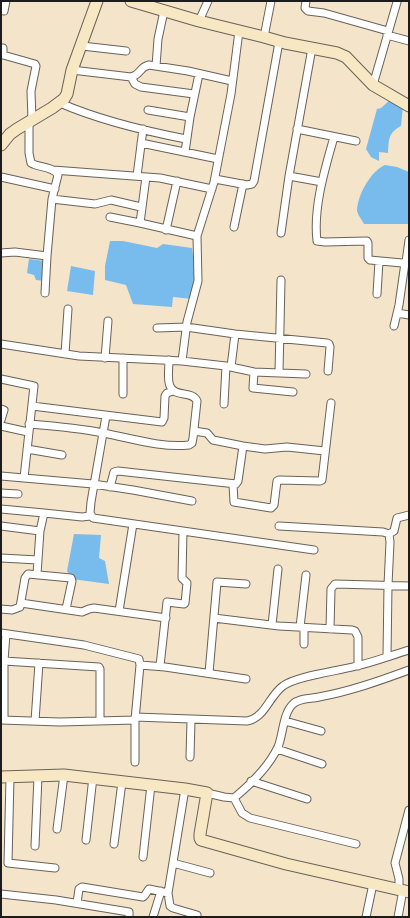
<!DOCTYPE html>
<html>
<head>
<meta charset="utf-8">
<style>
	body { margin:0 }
	#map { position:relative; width:410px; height:918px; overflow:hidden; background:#f4e4ca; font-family:Pangolin,sans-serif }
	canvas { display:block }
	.frame { position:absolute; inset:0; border:2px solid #1c1c1c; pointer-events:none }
</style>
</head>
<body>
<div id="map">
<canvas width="410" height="918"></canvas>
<div class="frame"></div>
</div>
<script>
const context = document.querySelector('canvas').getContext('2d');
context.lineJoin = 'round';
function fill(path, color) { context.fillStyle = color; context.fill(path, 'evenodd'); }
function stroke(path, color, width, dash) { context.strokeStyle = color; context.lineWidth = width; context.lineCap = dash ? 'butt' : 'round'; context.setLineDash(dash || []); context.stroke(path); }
const water = new Path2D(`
	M 391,99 L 403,106 L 401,126 C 388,133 389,139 388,153 L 379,152 L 379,161 L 371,157 L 366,149 L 377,109 L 381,108 Z
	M 385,165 L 397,167 L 409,172 L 409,224 L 364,224 C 362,220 357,214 357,210 C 358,194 371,171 385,165 Z
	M 110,241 L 123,241 L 157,248 L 163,244 L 192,248 L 195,272 L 192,299 L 173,297 L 172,307 L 133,304 L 126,285 L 105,280 L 105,266 Z
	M 29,259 L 44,261 L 45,281 L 36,280 L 34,275 L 27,273 Z
	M 71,266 L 95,271 L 93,295 L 67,291 Z
	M 74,534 L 101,535 L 99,558 L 105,561 L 109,584 L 72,579 L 67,571 Z`);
const street = new Path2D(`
	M 306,1 L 305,8 L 308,11 L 324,13 L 388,31
	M 4,11 L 6,1
	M 199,21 L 208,1
	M 387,35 L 409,41
	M 264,37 L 271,1
	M 82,46 L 126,51
	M 1,48 L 3,48 L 3,55 L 35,64 L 36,66 L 31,91 L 32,120
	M 156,66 L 158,39 L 164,11
	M 72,70 L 131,77 C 141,75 139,67 149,65 L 188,71 L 232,81
	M 131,77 L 135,84 L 141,87 L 194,94
	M 373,85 L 397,2
	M 60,103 C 99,120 145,131 186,139
	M 148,110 L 190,117
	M 29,121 L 29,153 L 31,163 C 39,168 53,166 58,175 L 52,199 L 47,256
	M 297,129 L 356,141
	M 334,137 C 325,169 313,207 317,241 L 325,242 L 367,241 L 368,243 L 368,258 L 370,260 L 402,263 L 406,262 L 409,240
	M 141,143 L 218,159
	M 185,152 L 190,117 L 199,74
	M 53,170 L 160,178 L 212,189
	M 137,176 L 143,129
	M 289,176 L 322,182
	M 1,177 L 55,189
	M 146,177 L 140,223 L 197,236
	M 215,179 L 247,185 L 252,184 L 254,181 L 279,42
	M 52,199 L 95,204 L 111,200 L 141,207
	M 110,217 L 140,223
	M 234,227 L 243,184
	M 166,230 L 177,181
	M 281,233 L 289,176 L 312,48
	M 1,253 L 15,252 L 47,256 L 45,293
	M 377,294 L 379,261
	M 397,313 L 409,315
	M 394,326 L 399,305 L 405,263
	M 157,328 L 186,327 L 235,334 L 327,343 L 329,344 L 330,347 L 328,371
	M 1,344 L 79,356 L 182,361 L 226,366 L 254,372 L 306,374
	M 65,354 L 68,309
	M 105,358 L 108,321
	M 182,361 L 187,322 L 198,281 L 197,236 L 214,182 L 231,94 L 239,31
	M 231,367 L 235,334
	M 254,372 L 253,388 L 293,392
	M 279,373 L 281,280
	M 1,379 L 34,386 L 24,478
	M 123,394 L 123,358
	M 224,404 L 226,366
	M 32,406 L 162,422 L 164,418 L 165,396 L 167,393 L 173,391
	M 1,409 L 4,410 L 1,420
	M 106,416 L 91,502 L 90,513 L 93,518 L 314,550
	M 29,424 C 54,426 79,428 103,433 C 131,438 160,448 189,445 L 192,443 L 193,438 L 197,401 C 192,390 175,398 170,386 C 167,379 169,369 169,360
	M 1,426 L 28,432
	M 194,431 L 207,433 L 213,440 L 243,446 L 265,449 L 287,447 L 325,451
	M 27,449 L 62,455
	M 1,476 L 93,484 L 133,490 L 192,501
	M 233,484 L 234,502 L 271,508 L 274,505 L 277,481 L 279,480 L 320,481 L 322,480 L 331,403
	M 110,487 L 114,472 L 118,471 L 236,484 L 238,481 L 243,446
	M 1,493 L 18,494
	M 1,509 L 44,513
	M 1,526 L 40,531
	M 279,526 L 383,532 L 389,534 L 390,542 L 388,585 L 387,657
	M 389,534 L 394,531 L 397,518 L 409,515
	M 1,558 L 38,560
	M 37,574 L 40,531 L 44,513 L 82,517 L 90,516
	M 21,603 L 82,612 L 89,609 L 94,608 L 166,618
	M 1,609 L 12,610 L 20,607 L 25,578 L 28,574 L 71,578 L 72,581 L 66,609
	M 119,611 L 133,524
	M 214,618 L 279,626 L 352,630 L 355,631 L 358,637 L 358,666
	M 272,625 L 278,569
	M 300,627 L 306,575
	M 330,629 L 331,589 L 335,584 L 409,586
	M 1,633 L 84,645 L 139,659 L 140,665 L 135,720 L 135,762
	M 304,644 L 304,628
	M 4,661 L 99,667 L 100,669 L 100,721
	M 140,665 L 165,667 L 246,679
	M 160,666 L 167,602 L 184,604 L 185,603 L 187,583 L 182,578 L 183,531
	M 209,673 L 217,582 L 246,584
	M 135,717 L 247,721 C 265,718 269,696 283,686 C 296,676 339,671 356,666 C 374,662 392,655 409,650
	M 1,720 L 60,722 L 135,720
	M 4,720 L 4,661 L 6,634
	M 35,721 L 39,663
	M 285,721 L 321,731
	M 277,749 L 322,764
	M 190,757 L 191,720
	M 10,777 L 8,863 L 55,868
	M 251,781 L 307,799
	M 185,789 L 168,893 L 170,906 L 173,908 L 197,915 L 196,917
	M 207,793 L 224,797 L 234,798 C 251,784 269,766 278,747 C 283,735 283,713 293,704 C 299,698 310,699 319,697 C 351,691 379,681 409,670
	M 234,798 L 242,813 L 250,818 L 356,844
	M 57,829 L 64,775
	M 86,840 L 93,777
	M 114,844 L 122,782
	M 35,846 L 38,777
	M 143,857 L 151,785
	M 173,863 L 210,873
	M 399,889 L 399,879 L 395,863 L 409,810
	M 1,894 L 56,900 L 129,912 L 129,917
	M 77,903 L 79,889 L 82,887 L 143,897 L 145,895 L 149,889 L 168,893
	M 153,917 L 161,891
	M 366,917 L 373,884
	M 398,917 L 403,890`);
const secondary = new Path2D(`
	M 131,1 L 199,21 L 264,37 L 285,43 L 337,53 L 346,57 L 373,85 L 409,106
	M 1,145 L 10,134 L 17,129 L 52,108 L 64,99 L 67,94 L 72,70 L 97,1
	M 1,777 L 64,775 L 185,789 L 207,793 L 200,834 L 200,838 L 201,840 L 286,864 L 409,892`);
fill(water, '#78bcee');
stroke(street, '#686259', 9);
stroke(secondary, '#686259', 13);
stroke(street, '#fff', 7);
stroke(secondary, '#f7e8c3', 11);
</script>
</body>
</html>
